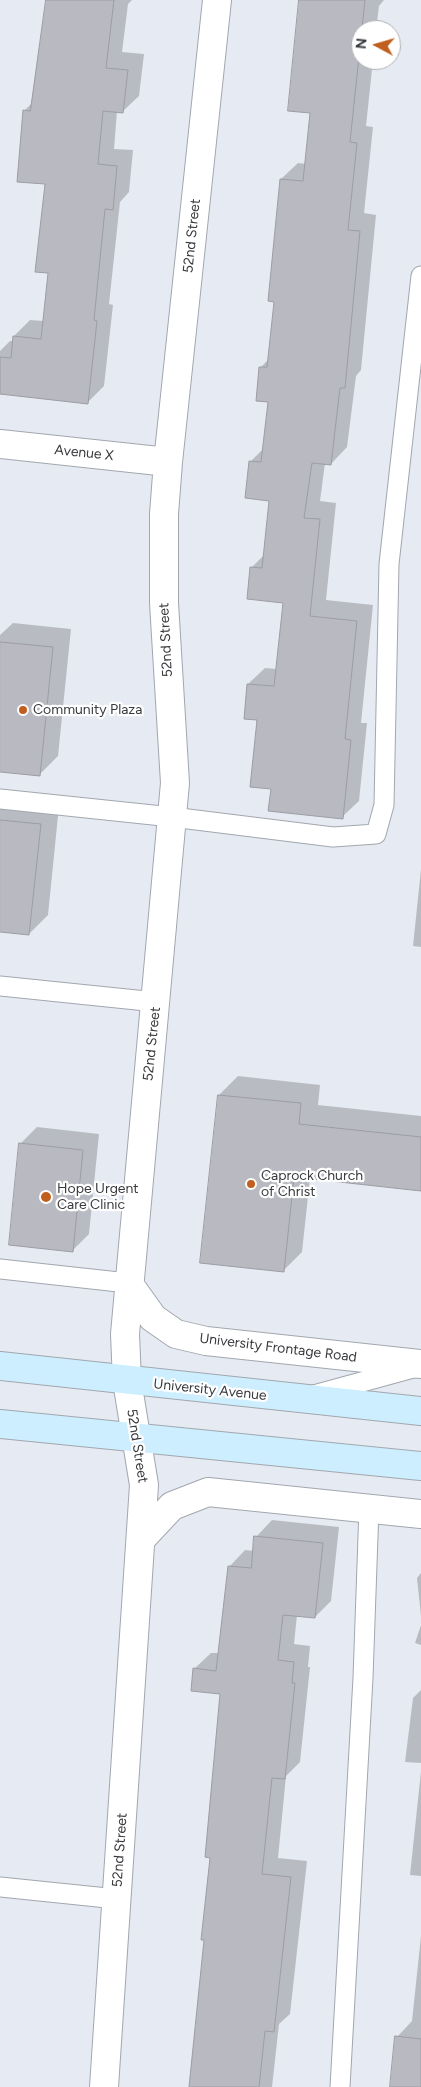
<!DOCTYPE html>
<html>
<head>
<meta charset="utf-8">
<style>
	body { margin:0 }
	#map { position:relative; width:421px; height:2087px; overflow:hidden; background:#e6ebf3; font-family:Figtree,sans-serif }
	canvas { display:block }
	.north { position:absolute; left:351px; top:20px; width:50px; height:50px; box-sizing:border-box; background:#fff; border:1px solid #afb0b1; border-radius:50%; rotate:276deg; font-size:14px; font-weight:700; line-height:20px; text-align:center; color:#37393c }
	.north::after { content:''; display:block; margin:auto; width:18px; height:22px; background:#c05f1e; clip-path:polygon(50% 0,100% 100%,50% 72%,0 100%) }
</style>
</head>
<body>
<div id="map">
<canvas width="421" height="2087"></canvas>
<div class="north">N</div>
</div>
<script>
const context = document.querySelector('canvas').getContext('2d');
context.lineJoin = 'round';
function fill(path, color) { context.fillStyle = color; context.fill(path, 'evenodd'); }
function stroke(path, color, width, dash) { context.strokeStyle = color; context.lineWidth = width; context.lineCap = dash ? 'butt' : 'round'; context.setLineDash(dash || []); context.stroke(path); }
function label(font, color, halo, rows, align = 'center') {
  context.font = font + ' Figtree,sans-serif'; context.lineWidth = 4.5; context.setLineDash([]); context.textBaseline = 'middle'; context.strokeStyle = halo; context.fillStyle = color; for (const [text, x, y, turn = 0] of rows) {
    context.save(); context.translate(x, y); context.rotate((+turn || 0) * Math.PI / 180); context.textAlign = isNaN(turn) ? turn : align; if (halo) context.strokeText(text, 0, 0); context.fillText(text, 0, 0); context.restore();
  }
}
const shadow = new Path2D(`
	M 47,0 L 132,0 L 128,4 L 122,52 L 144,54 L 139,96 L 122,112 L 117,111 L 114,149 L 133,150 L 129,192 L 120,202 L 109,304 L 113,305 L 104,386 L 88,402 L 0,393 L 0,351 L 10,341 L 14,341 L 14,336 L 30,320 L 44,321 L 49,272 L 46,183 L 24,111 L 33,102 Z
	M 301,0 L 384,0 L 379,6 L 376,30 L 361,30 L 361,60 L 373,60 L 366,126 L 373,127 L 364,213 L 376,215 L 361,370 L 356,376 L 347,447 L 331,464 L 325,463 L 320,501 L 336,503 L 326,600 L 373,605 L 361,723 L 367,723 L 359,801 L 342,817 L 272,788 L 248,684 L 265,668 L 277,669 L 284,602 L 251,568 L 265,554 L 270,500 L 251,461 L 264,448 L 269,401 L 261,367 L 269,359 L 276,301 L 281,179 L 298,163 L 306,164 L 311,112 Z
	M 13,623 L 71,629 L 58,756 L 39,775 L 0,771 L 0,635 Z
	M 0,799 L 59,806 L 48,915 L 29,934 L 0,931 Z
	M 421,869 L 421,947 L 413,946 Z
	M 238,1076 L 320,1085 L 318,1105 L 421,1116 L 421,1189 L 310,1178 L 302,1252 L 283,1271 L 219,1095 Z
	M 37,1127 L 99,1134 L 89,1234 L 73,1250 L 20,1144 Z
	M 272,1520 L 339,1527 L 331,1601 L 315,1617 L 297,1615 L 294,1644 L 310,1646 L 308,1667 L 310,1667 L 300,1762 L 286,1776 L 278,1858 L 307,1861 L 290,2014 L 279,2024 L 272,2087 L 190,2087 L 206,1939 L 221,1693 L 194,1669 L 211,1653 L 220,1653 L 229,1567 L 245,1550 L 254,1551 L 256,1537 Z
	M 421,1573 L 421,1616 L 417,1578 Z
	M 421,1625 L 421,1645 L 415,1643 Z
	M 421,1690 L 421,1763 L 405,1762 L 413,1698 Z
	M 421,1771 L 421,1876 L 410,1875 Z
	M 421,1936 L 421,2087 L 404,2087 L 397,2037 L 412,2021 Z`);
const building = new Path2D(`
	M 46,0 L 114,0 L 106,68 L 128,70 L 123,113 L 103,111 L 98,164 L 117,166 L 113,210 L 105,209 L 94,320 L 97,321 L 88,404 L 0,394 L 0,357 L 11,358 L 13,336 L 41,339 L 48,273 L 35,272 L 45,184 L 17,182 L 23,110 L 30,111 Z
	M 299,0 L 365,0 L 350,142 L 357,143 L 348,230 L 360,231 L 345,388 L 340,388 L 331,465 L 312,463 L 304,518 L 320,519 L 310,616 L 357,621 L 345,739 L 351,740 L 343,819 L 268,811 L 271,789 L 250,787 L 257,720 L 244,719 L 247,684 L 274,686 L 283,603 L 247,599 L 250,567 L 262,568 L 269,501 L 245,498 L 249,461 L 261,462 L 268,402 L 256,401 L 259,367 L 267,367 L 274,302 L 268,301 L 280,179 L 303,181 L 310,113 L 288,111 Z
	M 0,642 L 53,647 L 40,776 L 0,772 Z
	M 0,820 L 41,824 L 29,935 L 0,932 Z
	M 218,1095 L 301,1103 L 299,1124 L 421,1137 L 421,1191 L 294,1177 L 284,1272 L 200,1263 Z
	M 19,1143 L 83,1150 L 73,1252 L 9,1245 Z
	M 254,1536 L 323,1543 L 315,1618 L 283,1615 L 278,1660 L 294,1662 L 292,1683 L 295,1683 L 285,1779 L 272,1778 L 262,1874 L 291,1877 L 274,2032 L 265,2031 L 259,2087 L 189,2087 L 204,1940 L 201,1940 L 210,1858 L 205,1857 L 220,1694 L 191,1691 L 193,1668 L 216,1671 L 228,1566 L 251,1568 Z
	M 395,2036 L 421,2039 L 421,2087 L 390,2087 Z`);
const service = new Path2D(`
	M 0,799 L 172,817 L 333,837 L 376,834 L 384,805 L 389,564 L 421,276
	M 0,986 L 156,1002
	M 0,1269 L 128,1283
	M 314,1395 L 413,1368
	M 0,1887 L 117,1899
	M 340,2087 L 363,1678 L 369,1508`);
const minor = new Path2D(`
	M 0,444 L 168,462
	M 128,1283 L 153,1318 L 176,1334 L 206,1341 L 421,1364
	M 142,1538 L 172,1506 L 208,1492 L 421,1514
	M 104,2087 L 144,1485 L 127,1381 L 125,1334 L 175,783 L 164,603 L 164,514 L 168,462 L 217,0`);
const secondary = new Path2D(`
	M 0,1366 L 421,1411
	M 0,1424 L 421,1466`);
const markers = [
	[23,710,5,"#c05f1e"],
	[251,1184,5,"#c05f1e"],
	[46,1197,6,"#c05f1e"]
];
const streetNames = [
	["52nd Street",192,236,-84],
	["Avenue X",84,453,6],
	["52nd Street",166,640,-93],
	["52nd Street",152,1044,-84],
	["University Frontage Road",278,1348,7],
	["University Avenue",210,1390,6],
	["52nd Street",137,1446,81],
	["52nd Street",120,1850,-86]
];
const poiNames = [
	["Community Plaza",33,710],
	["Caprock Church",261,1176],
	["of Christ",261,1192],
	["Hope Urgent",57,1189],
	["Care Clinic",57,1205]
];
fill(shadow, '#0003');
fill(building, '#b9b9c1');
stroke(building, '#9c9ca4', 1);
stroke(service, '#a2a7ae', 21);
stroke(minor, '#a2a7ae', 30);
stroke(secondary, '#a2a7ae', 30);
stroke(service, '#fff', 19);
stroke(minor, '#fff', 28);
stroke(secondary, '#cceefe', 28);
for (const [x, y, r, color] of markers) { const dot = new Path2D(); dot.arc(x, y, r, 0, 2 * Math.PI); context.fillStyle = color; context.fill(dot); stroke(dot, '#fff', 2); }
label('14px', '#37393c', '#fff', streetNames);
label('14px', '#37393c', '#fff', poiNames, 'left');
</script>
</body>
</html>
